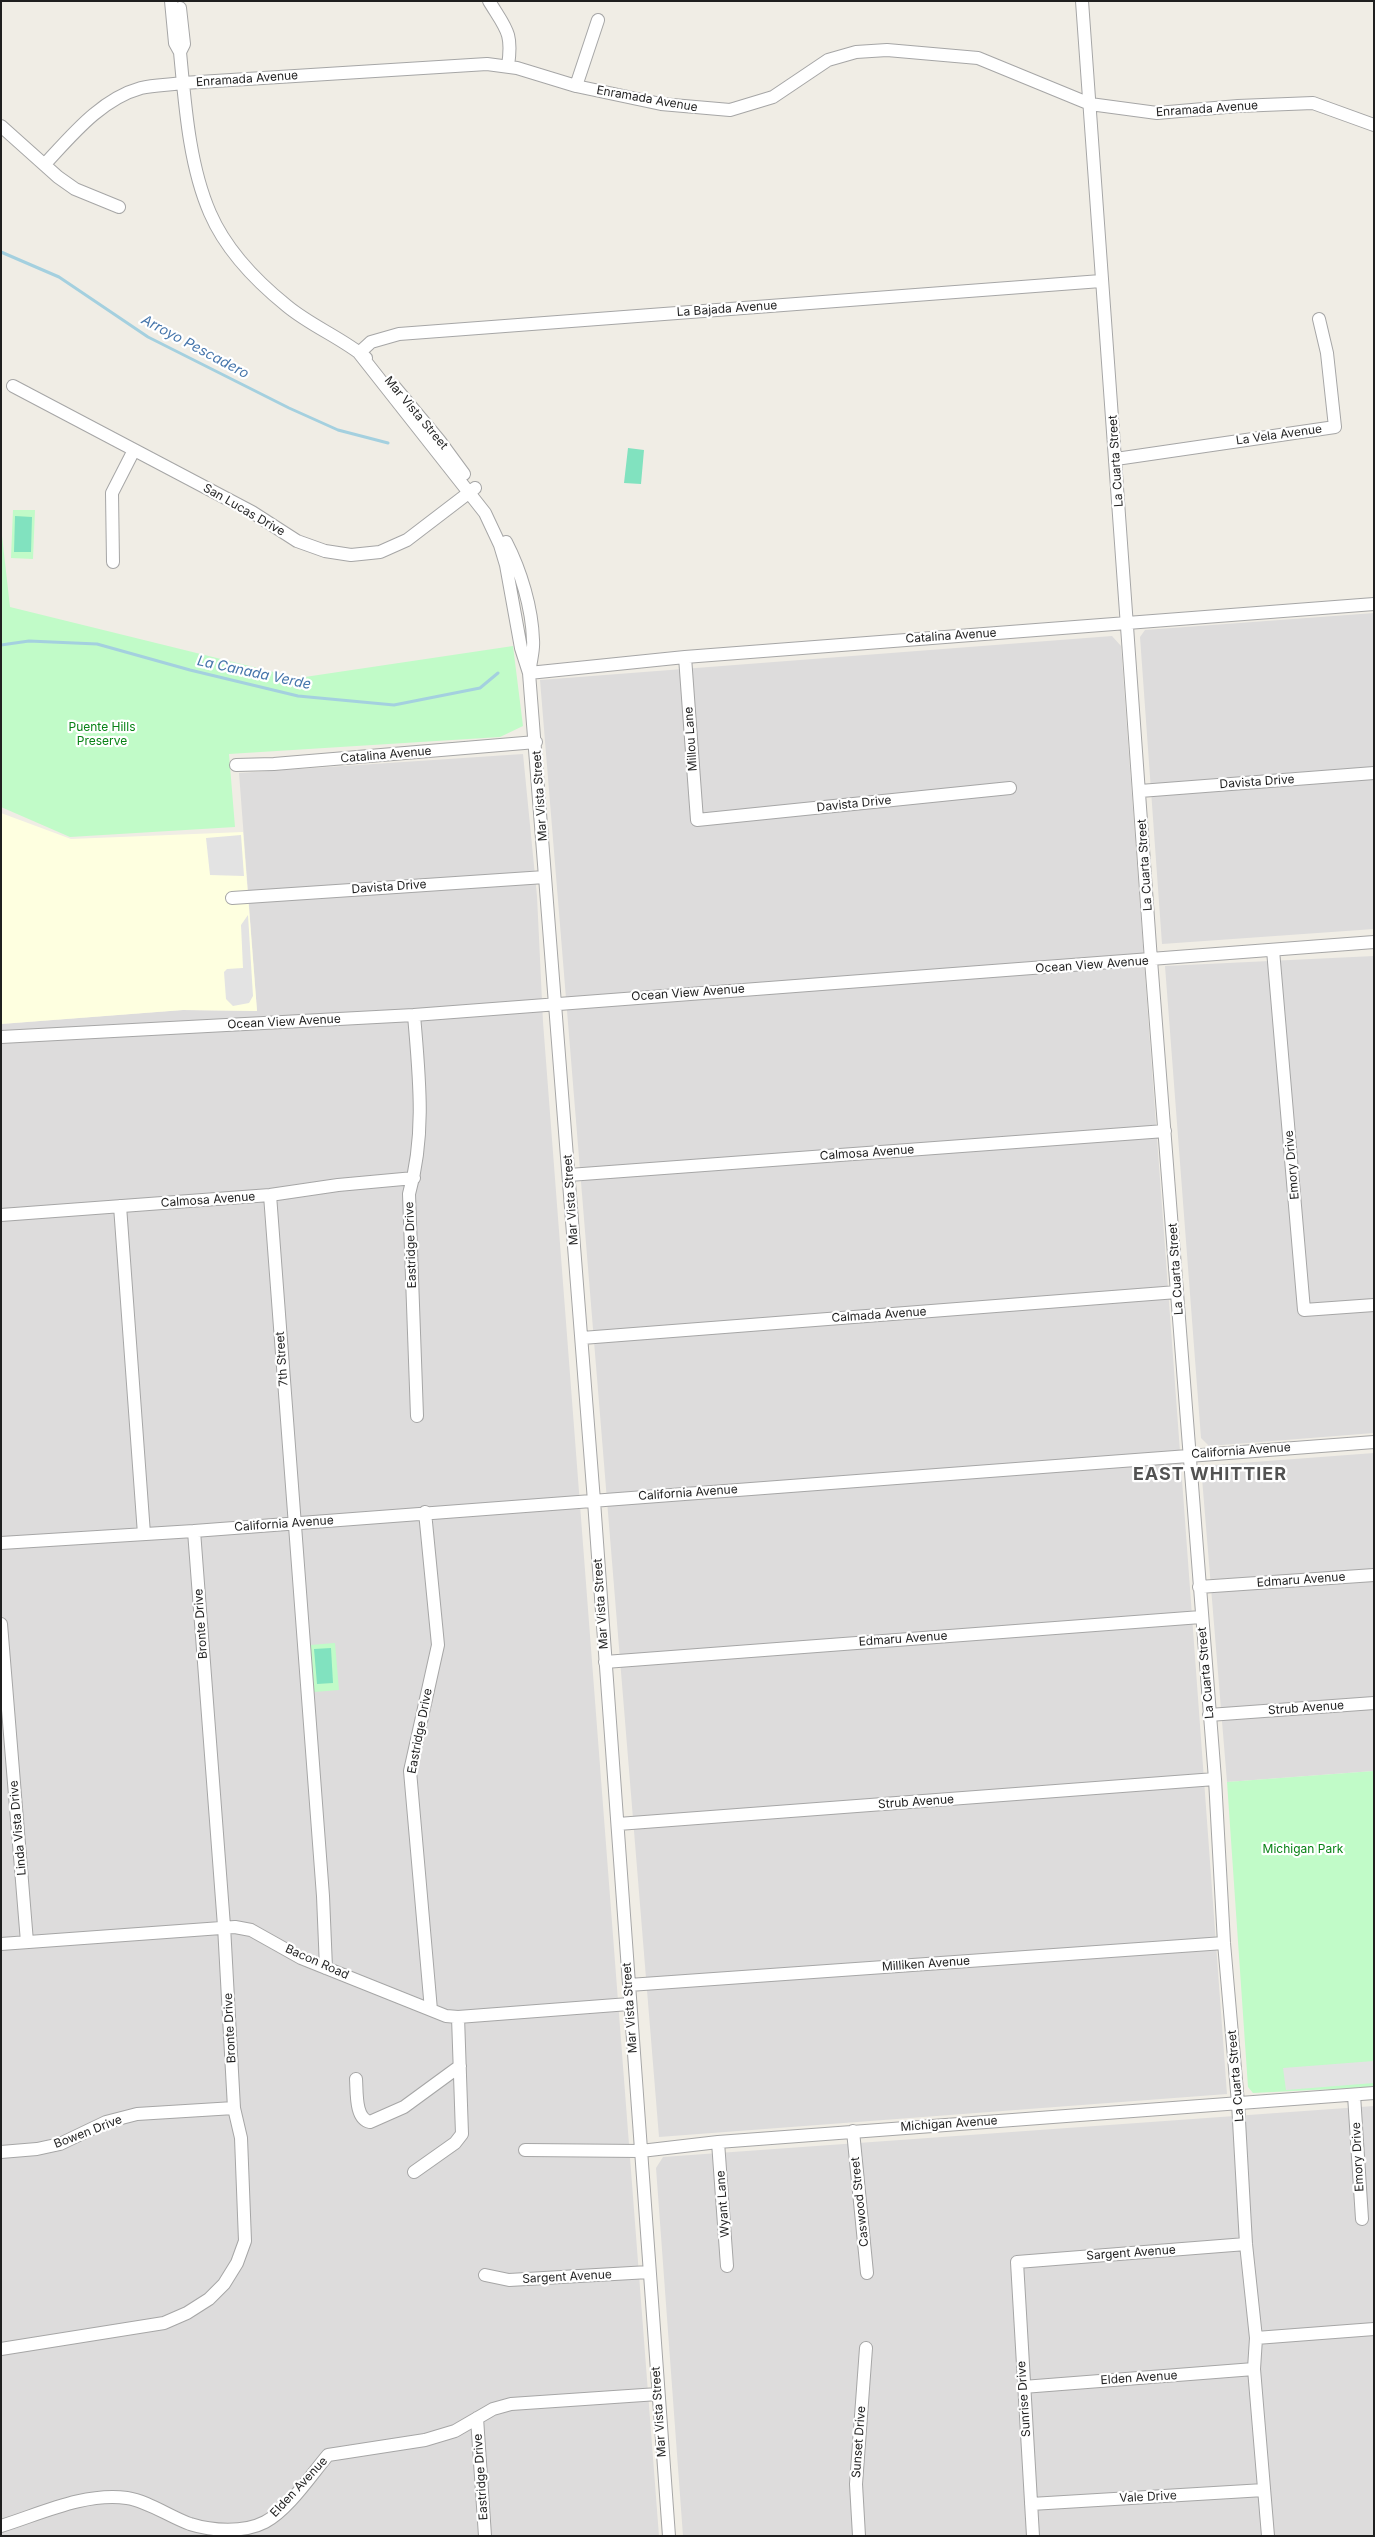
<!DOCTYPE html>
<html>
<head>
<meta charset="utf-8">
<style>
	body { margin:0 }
	#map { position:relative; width:1375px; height:2537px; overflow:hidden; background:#f0ede5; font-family:Inter,sans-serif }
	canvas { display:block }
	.frame { position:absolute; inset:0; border:2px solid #1f1f1f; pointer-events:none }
</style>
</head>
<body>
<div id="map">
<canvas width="1375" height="2537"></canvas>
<div class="frame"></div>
</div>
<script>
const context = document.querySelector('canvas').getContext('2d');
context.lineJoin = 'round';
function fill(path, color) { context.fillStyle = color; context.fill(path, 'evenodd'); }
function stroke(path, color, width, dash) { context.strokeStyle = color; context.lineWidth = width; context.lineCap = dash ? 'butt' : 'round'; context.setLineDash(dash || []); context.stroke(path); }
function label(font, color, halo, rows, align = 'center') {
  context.font = font + ' Inter,sans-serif'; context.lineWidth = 4.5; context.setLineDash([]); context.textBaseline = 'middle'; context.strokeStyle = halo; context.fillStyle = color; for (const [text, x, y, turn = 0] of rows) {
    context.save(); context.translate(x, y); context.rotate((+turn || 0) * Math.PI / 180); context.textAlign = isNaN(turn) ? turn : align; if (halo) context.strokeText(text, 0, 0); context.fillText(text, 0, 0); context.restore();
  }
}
const residential = new Path2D(`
	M 1374,613 L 1374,929 L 1162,944 L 1140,637 L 1145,630 Z
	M 1112,636 L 1121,646 L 1227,2094 L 659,2137 L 540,680 Z
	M 523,754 L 537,896 L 543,1022 L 659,2536 L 1,2536 L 1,1024 L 183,1010 L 257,1011 L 239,773 Z
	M 1374,956 L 1374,1433 L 1209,1446 L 1201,1438 L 1165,966 Z
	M 1374,1453 L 1374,1771 L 1227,1782 L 1201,1466 Z
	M 1374,2106 L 1374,2536 L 683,2536 L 656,2168 L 663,2157 Z`);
const education = new Path2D(`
	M 1,813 L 71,839 L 243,832 L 257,1011 L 183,1010 L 1,1024 Z`);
const park = new Path2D(`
	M 13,510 L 35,510 L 33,559 L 11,558 Z
	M 1,527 L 10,607 L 298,678 L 513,646 L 523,726 L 500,737 L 229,754 L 235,827 L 70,837 L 1,807 Z
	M 335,1643 L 339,1690 L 314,1692 L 310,1645 Z
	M 1374,1771 L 1374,2087 L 1253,2093 L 1248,2087 L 1227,1782 Z`);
const pitch = new Path2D(`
	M 628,448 L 644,450 L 641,484 L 624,483 Z
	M 15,516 L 32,517 L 31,552 L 14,552 Z
	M 331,1648 L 333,1683 L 317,1684 L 314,1649 Z`);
const parking = new Path2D(`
	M 241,835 L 244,876 L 210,875 L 206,838 Z
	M 248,915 L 253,996 L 249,1003 L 233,1006 L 226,999 L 224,972 L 227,969 L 243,968 L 241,925 Z
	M 1374,2061 L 1374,2083 L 1286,2090 L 1283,2068 Z`);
const stream = new Path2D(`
	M 1,252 L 59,277 L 148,337 L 289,408 L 338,430 L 388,443
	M 1,645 L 29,641 L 97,644 L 190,670 L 298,696 L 394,705 L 480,688 L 498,673`);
const minor = new Path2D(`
	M 171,1 L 175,43 L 180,52 C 185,104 189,165 210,213 C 226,250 256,281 287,306 C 311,326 342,338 366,358
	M 489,1 C 506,29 513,32 508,66
	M 1082,1 L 1151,960 L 1215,1779 L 1224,1943 L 1238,2103 L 1246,2244 L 1256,2338 L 1254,2369 L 1268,2536
	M 180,8 L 184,44 L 180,52
	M 576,86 L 598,20
	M 1,126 L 58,177 L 75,189 L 119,207
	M 45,164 C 72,135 101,99 141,88 C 154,85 169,85 183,83 L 487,64 L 517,68 L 576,86 L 661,104 L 730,110 L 773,97 L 828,60 L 856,52 L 887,50 L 978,58 L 1090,104 L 1157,113 L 1238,106 L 1313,103 L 1374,125
	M 359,353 L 485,513 L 500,545 L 506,565 L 521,648 L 529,673 L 594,1501 L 669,2536
	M 359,353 L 371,342 L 399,334 L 1101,281
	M 13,386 L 252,512 L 297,541 L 325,551 L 351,555 L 380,552 L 407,540 L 475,488
	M 394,386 L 439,440 L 464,474
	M 1116,459 L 1335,427 L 1327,353 L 1319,319
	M 506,542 C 521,571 532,608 533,640 C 534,649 531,659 530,668
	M 113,562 L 112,493 L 134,450
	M 685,657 L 697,820 L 1010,788
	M 529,673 L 685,657 L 1374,604
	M 236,765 L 274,764 L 536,742
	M 1140,791 L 1374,773
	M 232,898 L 545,877
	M 1273,950 L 1304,1310 L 1374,1305
	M 414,1015 C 419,1076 426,1134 409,1194 L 417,1416
	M 1,1037 L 414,1015 L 1374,942
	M 569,1175 L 1165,1131
	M 270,1195 L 323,1896 L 326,1968
	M 120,1206 L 144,1534
	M 1,1215 L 270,1195 L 338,1185 L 414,1178
	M 582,1338 L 1177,1292
	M 425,1512 L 438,1645 L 410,1771 L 431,2010
	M 1,1543 L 194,1531 L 1374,1442
	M 1199,1587 L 1374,1575
	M 1,1624 L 27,1942
	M 605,1662 L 1201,1617
	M 1209,1715 L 1374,1703
	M 618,1824 L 1215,1779
	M 1,1944 L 235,1927 L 251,1930 L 301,1958 L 446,2016 L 458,2017 L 629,2004
	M 629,1985 L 1224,1943
	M 356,2079 C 357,2093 355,2119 370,2122 L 404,2107 L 460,2066
	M 1354,2095 L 1362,2219
	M 853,2131 L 867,2273
	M 718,2142 L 727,2266
	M 525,2150 L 641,2151 L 718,2142 L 1374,2093
	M 1,2152 L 37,2149 L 60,2144 L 106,2122 L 137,2114 L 234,2108
	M 414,2172 L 455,2143 L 462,2134 L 458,2017
	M 485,2275 L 509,2280 L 649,2272
	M 1256,2338 L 1374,2329
	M 1,2349 L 164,2323 L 187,2313 L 209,2299 L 224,2284 L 237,2263 L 245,2241 L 241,2138 L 234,2108 L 224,1926 L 194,1531
	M 1023,2387 L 1254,2369
	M 477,2418 L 485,2536
	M 1031,2504 L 1264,2490
	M 1,2526 C 40,2514 85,2492 127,2498 C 148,2501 170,2517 190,2524 C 212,2531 244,2533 265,2522 C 288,2510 311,2475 328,2455 L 425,2440 L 455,2431 L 493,2409 L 511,2404 L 658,2394
	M 859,2536 L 856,2484 L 866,2348
	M 1033,2536 L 1017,2262 L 1246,2244`);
const streetNames = [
	["Enramada Avenue",247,79,-4],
	["Enramada Avenue",647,99,10],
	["Enramada Avenue",1207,109,-4],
	["La Bajada Avenue",727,309,-4],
	["Mar Vista Street",416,413,50],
	["La Vela Avenue",1279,435,-8],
	["La Cuarta Street",1116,461,-94],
	["San Lucas Drive",244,510,30],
	["Catalina Avenue",951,636,-4],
	["Millou Lane",691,739,-94],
	["Catalina Avenue",386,755,-5],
	["Davista Drive",1257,782,-4],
	["Mar Vista Street",540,796,-94],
	["Davista Drive",854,804,-6],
	["La Cuarta Street",1145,865,-94],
	["Davista Drive",389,887,-4],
	["Ocean View Avenue",1092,965,-4],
	["Ocean View Avenue",688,993,-4],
	["Ocean View Avenue",284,1022,-3],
	["Calmosa Avenue",867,1153,-4],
	["Emory Drive",1292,1165,-95],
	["Calmosa Avenue",208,1200,-4],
	["Mar Vista Street",571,1200,-94],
	["Eastridge Drive",411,1245,-92],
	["La Cuarta Street",1176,1269,-94],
	["Calmada Avenue",879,1315,-4],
	["7th Street",282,1359,-94],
	["California Avenue",1241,1451,-4],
	["California Avenue",688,1493,-4],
	["California Avenue",284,1524,-4],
	["Edmaru Avenue",1301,1580,-4],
	["Mar Vista Street",601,1604,-94],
	["Bronte Drive",201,1624,-94],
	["Edmaru Avenue",903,1639,-4],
	["La Cuarta Street",1206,1673,-95],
	["Strub Avenue",1306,1708,-4],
	["Eastridge Drive",420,1731,-79],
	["Strub Avenue",916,1802,-4],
	["Linda Vista Drive",18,1828,-95],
	["Bacon Road",317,1962,24],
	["Milliken Avenue",926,1964,-4],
	["Mar Vista Street",630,2008,-94],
	["Bronte Drive",230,2028,-93],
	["La Cuarta Street",1236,2076,-95],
	["Michigan Avenue",949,2124,-4],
	["Bowen Drive",88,2132,-21],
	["Emory Drive",1358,2157,-93],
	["Caswood Street",860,2202,-96],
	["Wyant Lane",723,2204,-94],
	["Sargent Avenue",1131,2253,-4],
	["Sargent Avenue",567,2277,-3],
	["Elden Avenue",1139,2378,-4],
	["Sunrise Drive",1024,2399,-94],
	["Mar Vista Street",659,2412,-94],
	["Sunset Drive",859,2442,-86],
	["Eastridge Drive",481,2477,-94],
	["Elden Avenue",299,2487,-47],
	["Vale Drive",1148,2497,-3]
];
const parkNames = [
	["Puente Hills",102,727],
	["Preserve",102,741],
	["Michigan Park",1303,1849]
];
const waterNames = [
	["Arroyo Pescadero",195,347,28],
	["La Canada Verde",254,673,12]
];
const districtNames = [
	["EAST WHITTIER",1210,1475]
];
fill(residential, '#dddcdc');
fill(education, '#feffe0');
fill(park, '#c1fbc8');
fill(pitch, '#81e2bf');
fill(parking, '#e3e3e3');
stroke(stream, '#a4d0df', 3);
stroke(minor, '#a6a6a6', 14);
stroke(minor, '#fff', 12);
label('12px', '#1f1f1f', '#fff', streetNames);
label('12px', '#088216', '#fff', parkNames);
label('italic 14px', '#4575ab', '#fff', waterNames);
context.letterSpacing = '1px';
label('bold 18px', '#525252', '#fff', districtNames);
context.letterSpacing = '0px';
</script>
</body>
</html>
